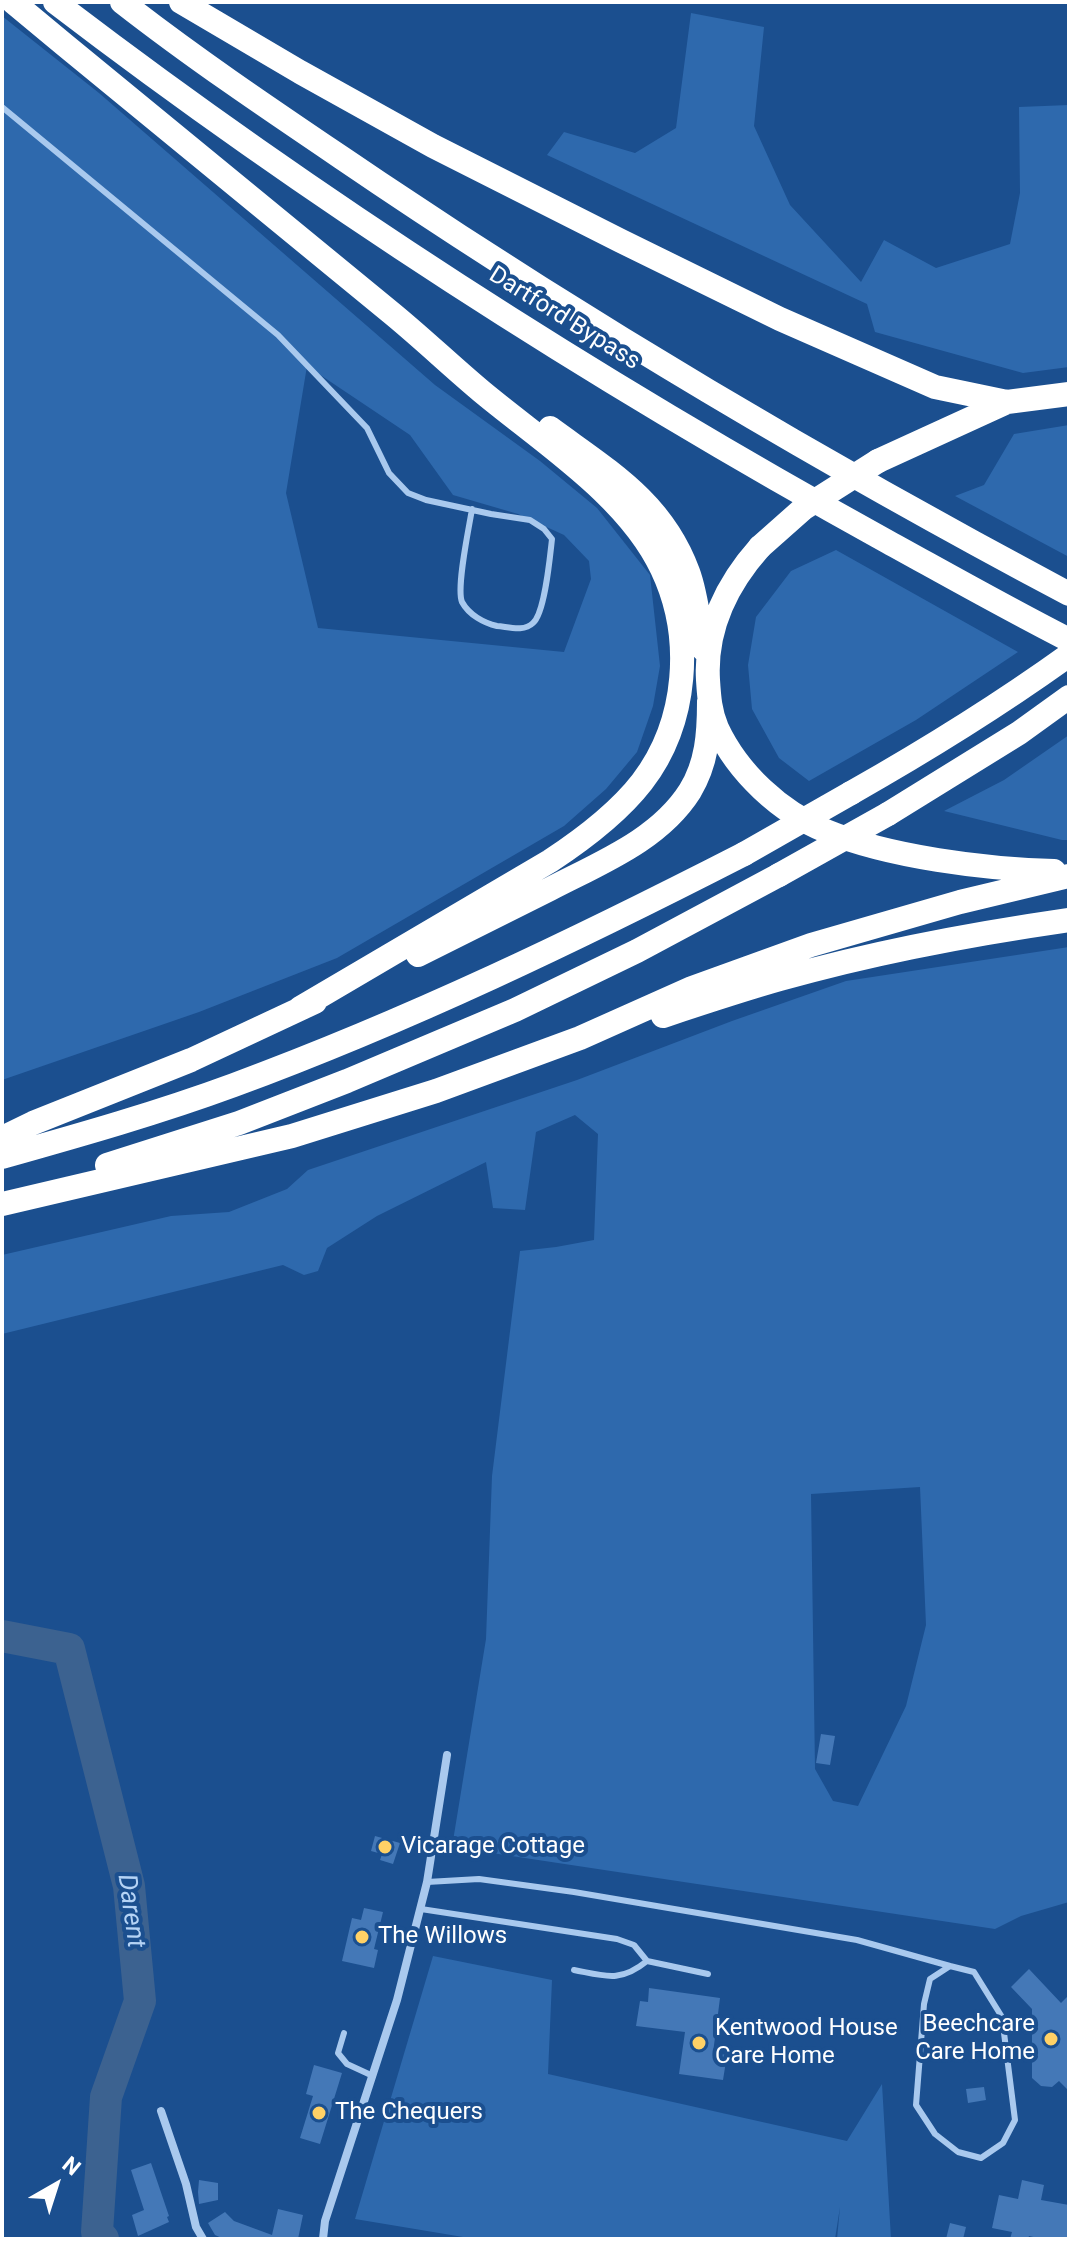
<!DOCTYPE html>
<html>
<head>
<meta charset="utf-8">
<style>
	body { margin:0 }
	#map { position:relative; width:1071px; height:2241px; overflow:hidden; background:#1b4f8f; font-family:Roboto,sans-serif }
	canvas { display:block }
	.frame { position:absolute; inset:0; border:4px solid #fff; pointer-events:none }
	.north { position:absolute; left:16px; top:2145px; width:80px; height:80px; -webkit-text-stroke:6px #1b4f8f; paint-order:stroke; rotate:39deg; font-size:22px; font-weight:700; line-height:32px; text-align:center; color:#fff }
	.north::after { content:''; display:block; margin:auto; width:28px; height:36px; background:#fff; clip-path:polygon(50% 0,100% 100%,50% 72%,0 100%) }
</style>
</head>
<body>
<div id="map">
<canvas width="1071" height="2241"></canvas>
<div class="frame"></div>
<div class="north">N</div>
</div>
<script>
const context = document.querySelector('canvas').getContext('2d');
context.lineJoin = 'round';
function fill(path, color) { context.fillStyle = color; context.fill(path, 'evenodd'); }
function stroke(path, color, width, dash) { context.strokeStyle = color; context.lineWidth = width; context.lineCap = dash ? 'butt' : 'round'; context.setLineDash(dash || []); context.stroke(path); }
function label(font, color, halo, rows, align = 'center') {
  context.font = font + ' Roboto,sans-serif'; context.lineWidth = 8; context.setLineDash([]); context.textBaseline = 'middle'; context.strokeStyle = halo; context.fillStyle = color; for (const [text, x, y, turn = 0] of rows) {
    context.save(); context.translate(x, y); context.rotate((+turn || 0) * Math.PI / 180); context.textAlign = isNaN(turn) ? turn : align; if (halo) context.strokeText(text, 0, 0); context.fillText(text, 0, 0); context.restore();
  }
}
const green = new Path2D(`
	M 691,13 L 764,27 L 754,126 L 790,205 L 861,282 L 884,240 L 936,268 L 1010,244 L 1020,193 L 1019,107 L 1069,105 L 1069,367 L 1023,373 L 875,332 L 867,304 L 547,155 L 564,132 L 635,153 L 676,128 Z
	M 2,16 L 99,93 L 435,385 L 540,461 L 597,508 L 650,575 L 660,666 L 653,706 L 637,752 L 606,789 L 564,826 L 337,958 L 199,1012 L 2,1080 ZM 307,366 L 410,435 L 453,495 L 518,514 L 564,535 L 589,561 L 591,579 L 564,652 L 318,628 L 286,493 Z
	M 1069,425 L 1069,557 L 955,496 L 984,485 L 1014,434 Z
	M 836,550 L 1018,652 L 916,720 L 809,781 L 779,758 L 752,709 L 748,665 L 756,617 L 791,571 Z
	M 1069,735 L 1069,840 L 1062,840 L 944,811 L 1004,780 Z
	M 1069,947 L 1069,1902 L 1021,1916 L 995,1929 L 452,1847 L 486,1639 L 492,1476 L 520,1251 L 556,1247 L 594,1240 L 598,1134 L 575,1115 L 536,1132 L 525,1210 L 493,1208 L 486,1162 L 377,1216 L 327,1248 L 318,1271 L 304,1275 L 283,1265 L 2,1334 L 2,1255 L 171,1216 L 229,1212 L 287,1189 L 308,1170 L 577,1080 L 732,1021 L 846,981 ZM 920,1487 L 926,1625 L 906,1706 L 858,1806 L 833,1801 L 815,1769 L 811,1494 Z
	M 433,1956 L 552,1980 L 548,2074 L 847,2141 L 882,2084 L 891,2239 L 837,2239 L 840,2207 L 835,2239 L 475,2239 L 355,2219 Z`);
const river = new Path2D(`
	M 2,1636 L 69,1649 L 129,1886 L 140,2001 L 106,2097 L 97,2232 L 103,2239`);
const building = new Path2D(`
	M 821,1734 L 835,1736 L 830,1765 L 816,1763 Z
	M 375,1836 L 400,1843 L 393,1864 L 380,1860 L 382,1854 L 371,1851 Z
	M 364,1908 L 383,1912 L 374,1949 L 378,1950 L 374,1968 L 342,1961 L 352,1918 L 361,1920 Z
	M 1029,1969 L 1061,2003 L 1069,1995 L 1069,2091 L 1059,2081 L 1052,2087 L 1041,2086 L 1032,2078 L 1032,2009 L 1011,1987 Z
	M 649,1988 L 720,1998 L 713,2053 L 727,2055 L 723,2080 L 679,2074 L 685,2032 L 636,2026 L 640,2001 L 648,2002 Z
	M 314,2065 L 342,2073 L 320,2144 L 300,2138 L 313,2096 L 306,2094 Z
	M 984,2087 L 986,2100 L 968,2103 L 966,2089 Z
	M 151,2163 L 169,2216 L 167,2217 L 169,2222 L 138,2236 L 132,2215 L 144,2210 L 131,2170 Z
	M 199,2180 L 218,2183 L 218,2200 L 199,2204 L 198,2192 Z
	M 1022,2180 L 1044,2185 L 1041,2200 L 1069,2205 L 1069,2239 L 1042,2239 L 1029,2236 L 1028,2239 L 1010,2239 L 1012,2232 L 992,2228 L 999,2195 L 1018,2199 Z
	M 278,2209 L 303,2215 L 298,2239 L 224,2239 L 215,2235 L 208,2223 L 225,2212 L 234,2221 L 272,2235 Z
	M 950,2223 L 966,2227 L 963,2239 L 946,2239 Z`);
const lane = new Path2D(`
	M 2,107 L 278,335 L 367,428 L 389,473 L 408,493 L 426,500 L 491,514 L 530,520 L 544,529 L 552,539 C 550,556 545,613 533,623 C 524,632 509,627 497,626 C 484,623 469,615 462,602 C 456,588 469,528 472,509
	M 427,1882 L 479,1879 L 574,1892 L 857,1940 L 950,1966
	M 421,1909 L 617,1939 L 634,1945 L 647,1961 L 708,1974
	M 950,1966 L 974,1972 L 1002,2017 L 1015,2120 L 1003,2143 L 981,2158 L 958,2152 L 935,2134 L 916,2105 L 924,2004 L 930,1979 Z
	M 574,1970 C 605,1976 620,1983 647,1961
	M 344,2033 L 338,2053 L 347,2064 L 373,2076`);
const street = new Path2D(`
	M 161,2111 L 186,2184 L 196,2227 L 203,2239
	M 323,2239 L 325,2221 L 397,2000 L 427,1882 L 447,1755`);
const highway = new Path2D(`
	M 13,2 C 138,106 265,208 389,311 C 421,337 450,365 481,391 C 542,442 628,496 662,569 C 694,636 688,722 642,782 C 618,813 582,840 550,861 L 300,1008
	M 55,2 C 318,203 598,382 888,542 C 948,575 1008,609 1069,640
	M 122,2 C 204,66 292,124 379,183 C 601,332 832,468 1069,594
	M 181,2 L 300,72 L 433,146 L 621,241 L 780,319 L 935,387 L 1007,402
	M 550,428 C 607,470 662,501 688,572 C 697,596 699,625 704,650
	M 878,461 L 1007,402 L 1069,394
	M 760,547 C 727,584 705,629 708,680 C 709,696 710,712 717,728 C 738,773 780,812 826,831 C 889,857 985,869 1054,871
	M 851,793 C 927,750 998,706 1069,655
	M 888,814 L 1019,733 L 1069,697
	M 418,955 C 462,933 506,911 550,889 C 600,863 659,840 690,791 C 707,763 709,734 709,702
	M 663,1016 C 702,1003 741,990 780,979 C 875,952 972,934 1069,920
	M 2,1138 L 33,1123 L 191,1060 L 315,1002
	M 2,1157 C 80,1135 158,1113 234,1085 C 410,1020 578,939 744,854
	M 107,1165 L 239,1123 L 347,1081 L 515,1010 L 637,951 L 779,875
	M 2,1204 L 292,1136 L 436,1091 L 580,1038 L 692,988 L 811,945 L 960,902 L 1069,876`);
const highwayBridge = new Path2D(`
	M 760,547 L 804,508 L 878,461
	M 744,854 L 851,793
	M 779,875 L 888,814`);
const markers = [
	[385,1847,8,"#ffd166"],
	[362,1937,8,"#ffd166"],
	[1051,2039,8,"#ffd166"],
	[699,2043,8,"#ffd166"],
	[319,2113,8,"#ffd166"]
];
const streetNames = [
	["Dartford Bypass",564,319,32]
];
const poiNames = [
	["Vicarage Cottage",401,1847],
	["The Willows",378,1937],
	["Beechcare",1035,2025,"right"],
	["Care Home",1035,2053,"right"],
	["Kentwood House",715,2029],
	["Care Home",715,2057],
	["The Chequers",335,2113]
];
const waterNames = [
	["Darent",130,1911,82]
];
fill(green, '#2e69ad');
stroke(river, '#3c6290', 32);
fill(building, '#4478b7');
stroke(lane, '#a9c9ee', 6);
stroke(street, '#a9c9ee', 8);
stroke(highway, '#fff', 24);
stroke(highwayBridge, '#fff', 24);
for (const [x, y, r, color] of markers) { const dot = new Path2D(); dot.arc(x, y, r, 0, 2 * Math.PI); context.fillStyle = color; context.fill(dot); stroke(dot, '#1b4f8f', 3); }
label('24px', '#fff', '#1b4f8f', streetNames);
label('24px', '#fff', '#1b4f8f', poiNames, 'left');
label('italic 26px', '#b5d3f5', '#1b4f8f', waterNames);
</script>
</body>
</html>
